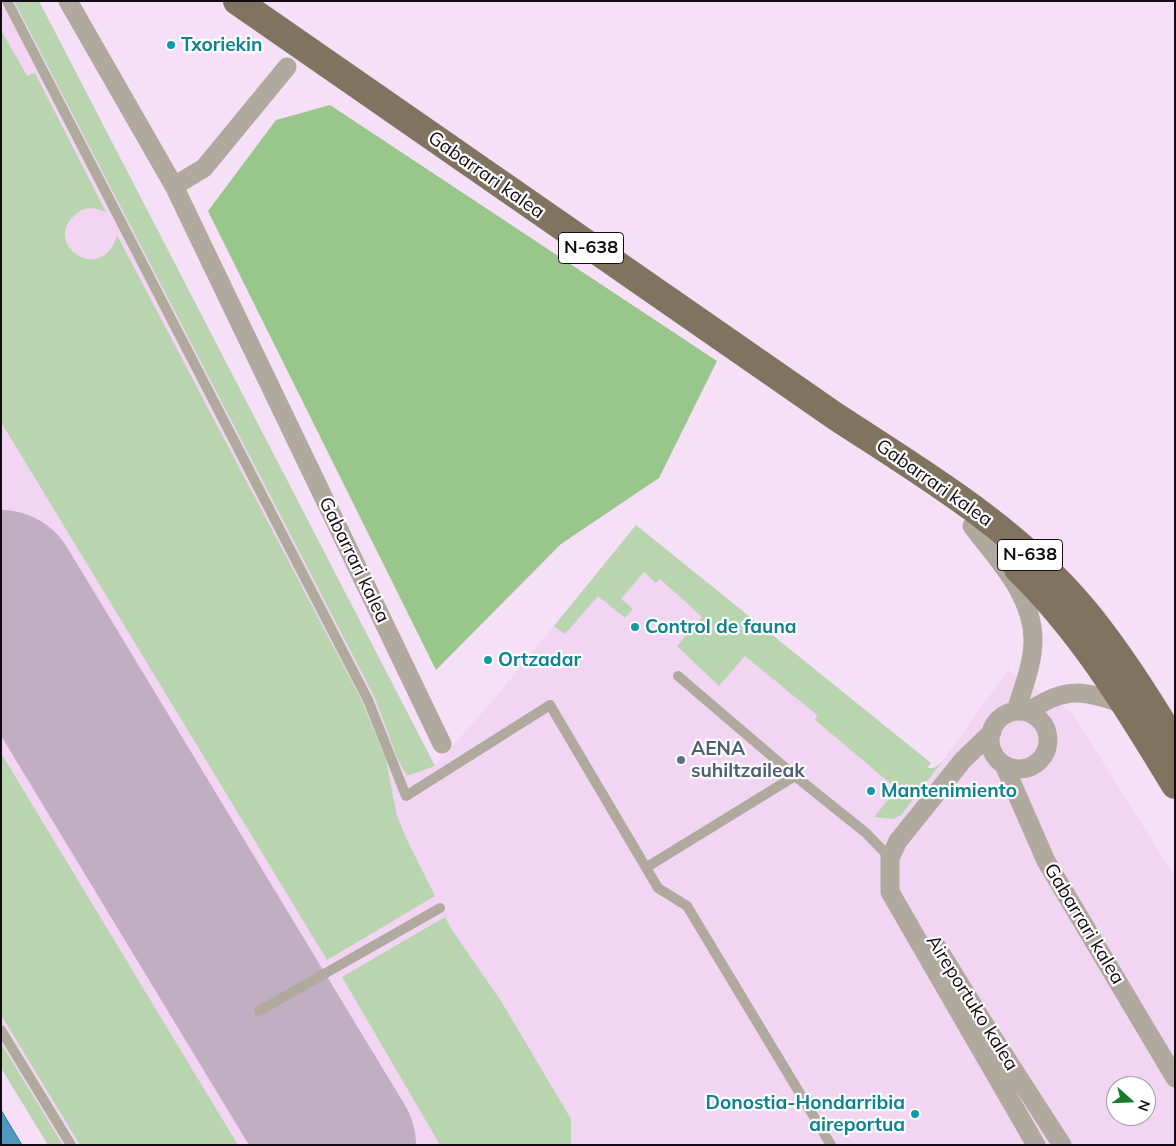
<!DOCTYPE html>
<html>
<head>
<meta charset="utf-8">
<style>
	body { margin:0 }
	#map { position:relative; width:1176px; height:1146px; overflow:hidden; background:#f6e0f8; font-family:Mulish,sans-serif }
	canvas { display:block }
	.frame { position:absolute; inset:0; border:2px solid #120b13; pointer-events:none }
	.north { position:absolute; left:1106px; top:1076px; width:50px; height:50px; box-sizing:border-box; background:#fff; border:1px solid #a09da1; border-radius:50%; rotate:110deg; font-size:14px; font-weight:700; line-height:20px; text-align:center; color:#120b13 }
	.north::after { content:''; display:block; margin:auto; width:18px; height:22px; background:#177a2c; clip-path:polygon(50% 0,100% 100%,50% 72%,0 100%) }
</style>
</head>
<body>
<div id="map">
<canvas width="1176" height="1146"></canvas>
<div class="frame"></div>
<div class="north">N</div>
</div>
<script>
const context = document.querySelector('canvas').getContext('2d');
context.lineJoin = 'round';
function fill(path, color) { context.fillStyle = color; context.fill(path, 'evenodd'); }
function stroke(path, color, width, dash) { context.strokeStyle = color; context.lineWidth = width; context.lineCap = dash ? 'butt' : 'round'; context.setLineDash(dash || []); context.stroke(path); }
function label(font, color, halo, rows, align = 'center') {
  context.font = font + ' Mulish,sans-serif'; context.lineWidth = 4.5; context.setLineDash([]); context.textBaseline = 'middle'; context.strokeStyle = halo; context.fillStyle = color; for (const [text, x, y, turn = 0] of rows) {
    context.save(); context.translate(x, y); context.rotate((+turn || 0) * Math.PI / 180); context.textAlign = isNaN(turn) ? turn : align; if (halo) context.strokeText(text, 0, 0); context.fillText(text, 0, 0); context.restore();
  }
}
const built = new Path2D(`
	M 1,1 L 39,1 L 435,765 L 490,704 L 636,525 L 931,763 L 927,768 L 934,768 L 942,762 L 1008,670 L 1072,713 L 1175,877 L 1175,1145 L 48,1145 L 1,1068 ZM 1116,1086 L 1146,1086 L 1146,1116 L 1116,1116 Z`);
const green = new Path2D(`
	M 14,1 L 39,1 L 435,766 L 407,776 L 398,760 L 375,698 Z
	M 1,30 L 27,76 L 35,73 L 106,212 C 93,207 84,206 74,216 C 42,245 103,286 117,235 L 362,701 L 386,760 L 397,816 L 407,840 L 435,896 L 327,960 L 1,422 Z
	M 636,525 L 931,763 L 927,768 L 934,768 L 942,762 L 901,815 L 893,819 L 874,817 L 897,789 L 815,720 L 817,715 L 745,656 L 719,686 L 677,646 L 702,617 L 660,579 L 656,583 L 644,572 L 621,599 L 633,609 L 625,618 L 598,596 L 565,634 L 554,626 Z
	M 1,753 L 238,1145 L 80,1145 L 1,1015 Z
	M 445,917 L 452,930 L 501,1001 L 571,1119 L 571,1145 L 440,1145 L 342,977 Z
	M 1,1043 L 63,1145 L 48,1145 L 1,1068 Z`);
const forest = new Path2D(`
	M 330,105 L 717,361 L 659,478 L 561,544 L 436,670 L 208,211 L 276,120 Z`);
const water = new Path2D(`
	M 1,1110 L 22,1145 L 1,1145 Z`);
const runway = new Path2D(`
	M 1,587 L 339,1145`);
const service = new Path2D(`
	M 7,1 L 368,700 L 406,796 L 550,705 L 658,888 L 687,906 L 831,1145
	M 678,676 L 795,776 L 866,833 L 890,858
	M 647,867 L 795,776
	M 259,1011 L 440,908
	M 1,1030 L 71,1145`);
const minor = new Path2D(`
	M 68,1 L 174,186 L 442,744
	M 174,186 L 204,168 L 287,67
	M 972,526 C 997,559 1033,595 1033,640 C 1033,664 1023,688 1016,711
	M990 740a29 29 0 1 1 58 0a29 29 0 1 1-58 0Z
	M 1028,712 C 1066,685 1084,691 1126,705
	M 992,732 L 963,760 L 898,841 L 890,858 L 890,892 L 1036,1145
	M 1004,765 L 1046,861 L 1175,1078
	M 937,947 L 988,1030 L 1062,1145`);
const primary = new Path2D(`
	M 237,1 L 835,416 C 922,473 1016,528 1083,609 C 1118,651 1147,697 1175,744
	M 1018,569 C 1083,632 1128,708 1175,785`);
const markers = [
	[171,45,5,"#0f9aa8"],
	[635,627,5,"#0f9aa8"],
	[488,660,5,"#0f9aa8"],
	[681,760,5,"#5c6f8a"],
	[871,791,5,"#0f9aa8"],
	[915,1114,5,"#0f9aa8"]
];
const shields = [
	[591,248,65],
	[1030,555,65]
];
const shieldNames = [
	["N-638",591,248],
	["N-638",1030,555]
];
const cultureNames = [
	["Txoriekin",181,45],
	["Control de fauna",645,627],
	["Ortzadar",498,660],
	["Mantenimiento",881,791],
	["Donostia-Hondarribia",905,1103,"right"],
	["aireportua",905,1125,"right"]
];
const streetNames = [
	["Gabarrari kalea",486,175,35],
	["Gabarrari kalea",934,483,35],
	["Gabarrari kalea",354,560,64],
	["Gabarrari kalea",1084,924,59],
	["Aireportuko kalea",972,1003,58]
];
const serviceNames = [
	["AENA",691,749],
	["suhiltzaileak",691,771]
];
fill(built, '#f1d5f3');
fill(green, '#b9d5b0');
fill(forest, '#99c68b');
fill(water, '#4f99c1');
stroke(water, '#3d6e8d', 1);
stroke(runway, '#c1aec2', 154);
stroke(service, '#b0a99d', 10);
stroke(minor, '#b0a99d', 19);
stroke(primary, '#80735f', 28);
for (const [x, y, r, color] of markers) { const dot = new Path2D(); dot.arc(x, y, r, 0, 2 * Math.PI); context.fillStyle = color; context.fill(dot); stroke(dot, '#fff', 2); }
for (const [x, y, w] of shields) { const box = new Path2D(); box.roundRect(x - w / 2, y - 15.5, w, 31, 4); context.fillStyle = '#fff'; context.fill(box); stroke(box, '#120b13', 1); }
label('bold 18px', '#120b13', null, shieldNames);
label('bold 19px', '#0d838f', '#fff', cultureNames, 'left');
label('19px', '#120b13', '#fff', streetNames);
label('bold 19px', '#4e5e75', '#fff', serviceNames, 'left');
</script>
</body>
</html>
